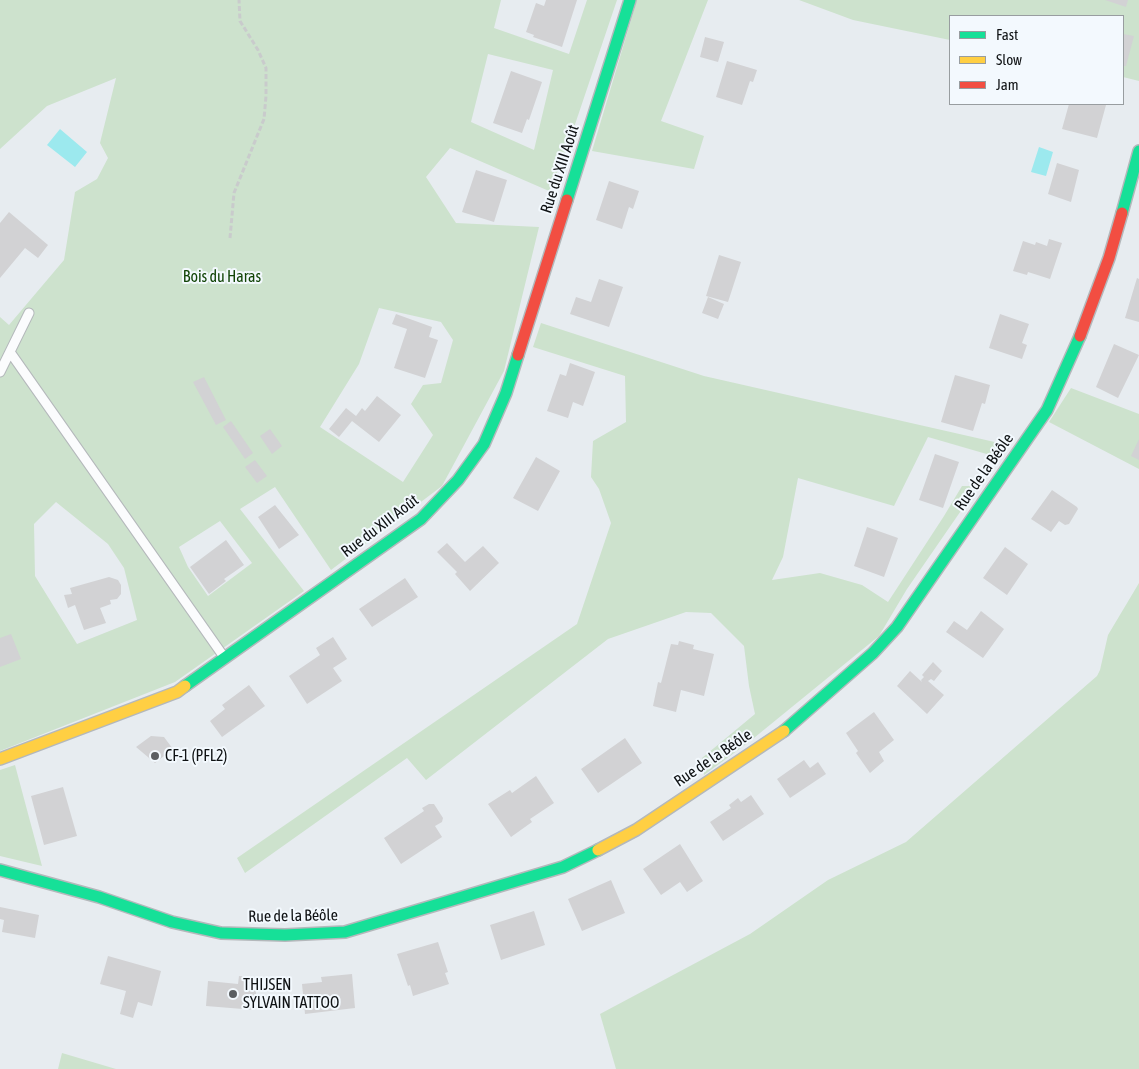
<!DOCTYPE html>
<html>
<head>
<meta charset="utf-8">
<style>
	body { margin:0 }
	#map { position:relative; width:1139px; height:1069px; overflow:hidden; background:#e7ecf0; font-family:"Asap Condensed",sans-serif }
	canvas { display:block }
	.legend { position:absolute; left:949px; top:15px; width:175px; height:90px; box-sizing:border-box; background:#f3f9fe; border:1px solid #989da0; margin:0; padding:6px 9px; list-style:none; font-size:15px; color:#0f1214 }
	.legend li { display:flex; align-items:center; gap:10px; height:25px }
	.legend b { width:25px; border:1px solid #989da0 }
</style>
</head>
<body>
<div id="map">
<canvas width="1139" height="1069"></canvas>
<ul class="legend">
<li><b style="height:6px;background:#16e098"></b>Fast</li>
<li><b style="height:6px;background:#ffcf43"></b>Slow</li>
<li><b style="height:6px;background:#f24e42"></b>Jam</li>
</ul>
</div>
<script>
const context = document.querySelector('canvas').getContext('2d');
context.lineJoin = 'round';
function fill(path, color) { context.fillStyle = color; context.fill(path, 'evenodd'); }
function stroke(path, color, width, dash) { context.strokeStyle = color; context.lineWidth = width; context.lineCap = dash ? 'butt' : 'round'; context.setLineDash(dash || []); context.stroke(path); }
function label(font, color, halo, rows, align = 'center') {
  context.font = font + ' "Asap Condensed",sans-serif'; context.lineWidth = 4; context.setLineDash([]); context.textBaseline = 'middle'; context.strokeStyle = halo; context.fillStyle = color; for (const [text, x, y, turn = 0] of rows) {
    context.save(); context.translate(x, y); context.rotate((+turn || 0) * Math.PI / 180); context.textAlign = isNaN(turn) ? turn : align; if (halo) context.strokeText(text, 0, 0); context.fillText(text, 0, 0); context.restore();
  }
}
const green = new Path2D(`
	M 0,0 L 501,0 L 494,28 L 569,54 L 587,0 L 617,0 L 565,154 L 549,191 L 450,148 L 426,177 L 456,223 L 539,227 L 504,371 L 442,486 L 331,570 L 275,487 L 240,509 L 304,591 L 175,682 L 0,751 L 0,317 L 9,325 L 64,260 L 75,192 L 97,179 L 108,158 L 100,143 L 116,78 L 47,106 L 0,149 ZM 488,54 L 553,70 L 534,150 L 471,122 ZM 379,308 L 441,322 L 453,340 L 441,383 L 423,385 L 411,404 L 433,435 L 403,482 L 320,427 L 359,364 ZM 56,502 L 108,544 L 124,568 L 137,620 L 77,644 L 35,576 L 34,524 ZM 220,521 L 252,563 L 208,596 L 188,567 L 179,547 Z
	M 637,0 L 708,0 L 661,121 L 704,136 L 694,169 L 592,151 Z
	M 799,0 L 1139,0 L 1139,81 L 1123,77 L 1123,16 L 950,16 L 950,40 L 853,20 Z
	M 541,323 L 704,376 L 999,443 L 990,455 L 928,437 L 894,506 L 798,478 L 783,557 L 772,580 L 820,573 L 862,585 L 888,602 L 944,516 L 962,486 L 978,486 L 907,589 L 879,636 L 749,742 L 704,775 L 702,758 L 755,714 L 749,686 L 744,646 L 711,613 L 686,612 L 608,639 L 426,780 L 407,758 L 245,873 L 237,858 L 577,624 L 611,523 L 599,489 L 591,477 L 593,441 L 626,422 L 625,376 L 533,347 Z
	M 1071,388 L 1139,414 L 1139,469 L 1049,422 Z
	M 1139,583 L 1139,1069 L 616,1069 L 600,1014 L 750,934 L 828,880 L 906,842 L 1097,676 L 1100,670 L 1108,635 Z
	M 15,765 L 42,866 L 0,856 L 0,770 Z
	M 62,1053 L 116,1069 L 58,1069 Z`);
const water = new Path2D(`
	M 60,129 L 87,152 L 75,167 L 47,145 Z
	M 1039,147 L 1053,152 L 1046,176 L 1031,172 Z`);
const building = new Path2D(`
	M 546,0 L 577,0 L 562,47 L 533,37 L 534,35 L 526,32 L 536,3 L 544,6 Z
	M 1105,0 L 1128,0 L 1126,7 Z
	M 1123,34 L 1134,36 L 1126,66 L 1123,66 Z
	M 705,37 L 724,42 L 718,62 L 700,57 Z
	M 727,61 L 757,70 L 753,82 L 750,81 L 742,105 L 716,97 Z
	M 511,71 L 542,82 L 529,120 L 527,119 L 522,133 L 493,123 Z
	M 1069,104 L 1106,105 L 1097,138 L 1062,129 Z
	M 1057,163 L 1079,170 L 1071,202 L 1048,194 Z
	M 476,170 L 507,180 L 494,222 L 462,212 Z
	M 609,181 L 639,191 L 633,209 L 629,207 L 622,229 L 596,220 Z
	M 9,212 L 48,245 L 38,258 L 25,248 L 0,278 L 0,223 Z
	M 1049,239 L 1062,243 L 1050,279 L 1028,272 L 1027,275 L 1013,271 L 1023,241 L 1035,245 L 1036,242 L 1047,246 Z
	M 719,255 L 741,262 L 728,302 L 706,296 Z
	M 1137,278 L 1139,279 L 1139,322 L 1125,318 Z
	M 599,279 L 623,287 L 609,327 L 570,314 L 576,297 L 591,302 Z
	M 708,297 L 724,304 L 718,319 L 702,313 Z
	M 396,314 L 432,327 L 429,337 L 438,340 L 425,378 L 394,368 L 407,329 L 392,324 Z
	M 1000,314 L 1029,324 L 1022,343 L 1027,345 L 1022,359 L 989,348 Z
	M 1114,344 L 1139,355 L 1118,398 L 1096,387 Z
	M 570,363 L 595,372 L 583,406 L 573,402 L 568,418 L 547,411 L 560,374 L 566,376 Z
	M 955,375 L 990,385 L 985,404 L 982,403 L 973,431 L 941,422 Z
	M 204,377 L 226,420 L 216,425 L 193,382 Z
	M 377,396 L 401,415 L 379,442 L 352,421 L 339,437 L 329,429 L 346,408 L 356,416 L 362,408 L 365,411 Z
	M 231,421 L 253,453 L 245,459 L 223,427 Z
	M 270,429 L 282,446 L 272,454 L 260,436 Z
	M 1139,439 L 1139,460 L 1131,456 Z
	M 935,454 L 959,462 L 943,508 L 919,500 Z
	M 536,457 L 560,471 L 538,511 L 513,498 Z
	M 255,460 L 267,476 L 257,483 L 245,467 Z
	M 1052,490 L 1077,507 L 1078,509 L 1069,524 L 1065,525 L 1059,521 L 1051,532 L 1031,519 Z
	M 275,505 L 299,535 L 279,549 L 258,517 Z
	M 867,527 L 898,538 L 884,577 L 854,566 Z
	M 226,540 L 244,565 L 224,579 L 226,581 L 209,594 L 190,567 Z
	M 447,543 L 465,562 L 483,546 L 499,563 L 470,591 L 455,574 L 457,572 L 437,552 Z
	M 1005,547 L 1028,564 L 1007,595 L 983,578 Z
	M 109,577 L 118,580 L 121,585 L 121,594 L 117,599 L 110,600 L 111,604 L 100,608 L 106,623 L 84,630 L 75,605 L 68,608 L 64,595 L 72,594 L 70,588 Z
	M 405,578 L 418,597 L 372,627 L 359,609 Z
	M 981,611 L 1004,629 L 983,658 L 946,632 L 954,621 L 967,630 Z
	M 11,634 L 21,659 L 0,667 L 0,638 Z
	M 333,637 L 347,659 L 333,668 L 342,681 L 307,704 L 289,676 L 320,655 L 316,648 Z
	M 679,641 L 694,645 L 693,649 L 714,654 L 704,696 L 681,690 L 676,712 L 653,706 L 658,682 L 661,683 L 671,644 L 678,645 Z
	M 933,662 L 942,671 L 934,681 L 931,679 L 928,681 L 944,695 L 927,714 L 897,686 L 910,671 L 922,682 L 921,680 L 924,677 L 922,675 Z
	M 249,685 L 265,706 L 222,737 L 210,721 L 225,709 L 222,705 Z
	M 874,712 L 894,740 L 879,752 L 884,761 L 870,773 L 856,753 L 858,751 L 846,733 Z
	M 151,736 L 164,737 L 173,749 L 155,763 L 136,747 Z
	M 625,738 L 642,763 L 598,793 L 581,769 Z
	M 804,760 L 810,768 L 818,762 L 826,774 L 790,798 L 777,779 Z
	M 536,776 L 554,803 L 530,819 L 532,822 L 511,837 L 488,804 L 510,790 L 512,793 Z
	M 63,787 L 77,836 L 44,845 L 31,796 Z
	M 751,795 L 764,814 L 723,841 L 710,822 L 731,808 L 729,805 L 738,798 L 741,802 Z
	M 429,804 L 434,804 L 443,818 L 442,822 L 435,826 L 442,837 L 401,864 L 384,838 L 424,811 L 422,808 Z
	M 680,844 L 703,881 L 687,892 L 680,882 L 661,895 L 643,869 Z
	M 611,880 L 625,913 L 582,931 L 568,899 Z
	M 0,907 L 39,915 L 35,938 L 2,932 L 4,920 L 0,919 Z
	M 534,911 L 545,945 L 501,960 L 490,925 Z
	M 438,942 L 448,972 L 445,973 L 449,984 L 413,996 L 410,985 L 408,986 L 397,954 Z
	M 108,956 L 161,971 L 152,1006 L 138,1002 L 133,1018 L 120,1014 L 126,991 L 100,984 Z
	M 352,974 L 355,1008 L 305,1014 L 302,984 L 322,982 L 321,977 Z
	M 239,976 L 257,977 L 255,1010 L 206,1006 L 208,981 L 238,984 Z`);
const path = new Path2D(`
	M 230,238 L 234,193 L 264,119 L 266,96 L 266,68 L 258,50 L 240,21 L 239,0`);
const lane = new Path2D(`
	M 10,352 L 224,657
	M 0,372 L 29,313`);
const fast = new Path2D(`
	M 567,200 L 630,0
	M 1122,213 L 1139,151
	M 185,686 L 421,519 L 458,480 L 484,444 L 506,393 L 518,355
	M 784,731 L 873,653 L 897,627 L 1047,410 L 1080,336
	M 0,870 L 99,897 L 172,922 L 221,933 L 285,935 L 345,932 L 563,867 L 598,850`);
const slow = new Path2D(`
	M 0,759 L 177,692 L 185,686
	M 598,850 L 636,830 L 784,731`);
const jam = new Path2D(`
	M 1080,336 L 1109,258 L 1122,213
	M 518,355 L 567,200`);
const markers = [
	[155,756,5,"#5b5e61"],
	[233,994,5,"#5b5e61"]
];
const streetNames = [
	["Rue du XIII Août",560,169,-72],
	["Rue de la Béôle",984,472,-55],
	["Rue du XIII Août",380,526,-37],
	["Rue de la Béôle",713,758,-34],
	["Rue de la Béôle",293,916,-1]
];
const parkNames = [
	["Bois du Haras",222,277]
];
const poiNames = [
	["CF-1 (PFL2)",165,756],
	["THIJSEN",243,985],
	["SYLVAIN TATTOO",243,1003]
];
fill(green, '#cde2cd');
fill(water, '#9ce9ee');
fill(building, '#d2d2d4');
stroke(lane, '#b4b8bb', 11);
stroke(fast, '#b4b8bb', 14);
stroke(slow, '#b4b8bb', 14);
stroke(jam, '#b4b8bb', 14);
stroke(path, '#c9cbcc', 3, [5, 2.5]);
stroke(lane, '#fbfcfd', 9);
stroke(fast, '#16e098', 11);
stroke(slow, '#ffcf43', 11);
stroke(jam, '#f24e42', 11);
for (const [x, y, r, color] of markers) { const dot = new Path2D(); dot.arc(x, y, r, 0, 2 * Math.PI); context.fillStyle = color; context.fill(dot); stroke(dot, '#f3f9fe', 2); }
label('16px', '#0f1214', '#f3f9fe', streetNames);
label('16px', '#114406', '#f3f9fe', parkNames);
label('16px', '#0f1214', '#f3f9fe', poiNames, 'left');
</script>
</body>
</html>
